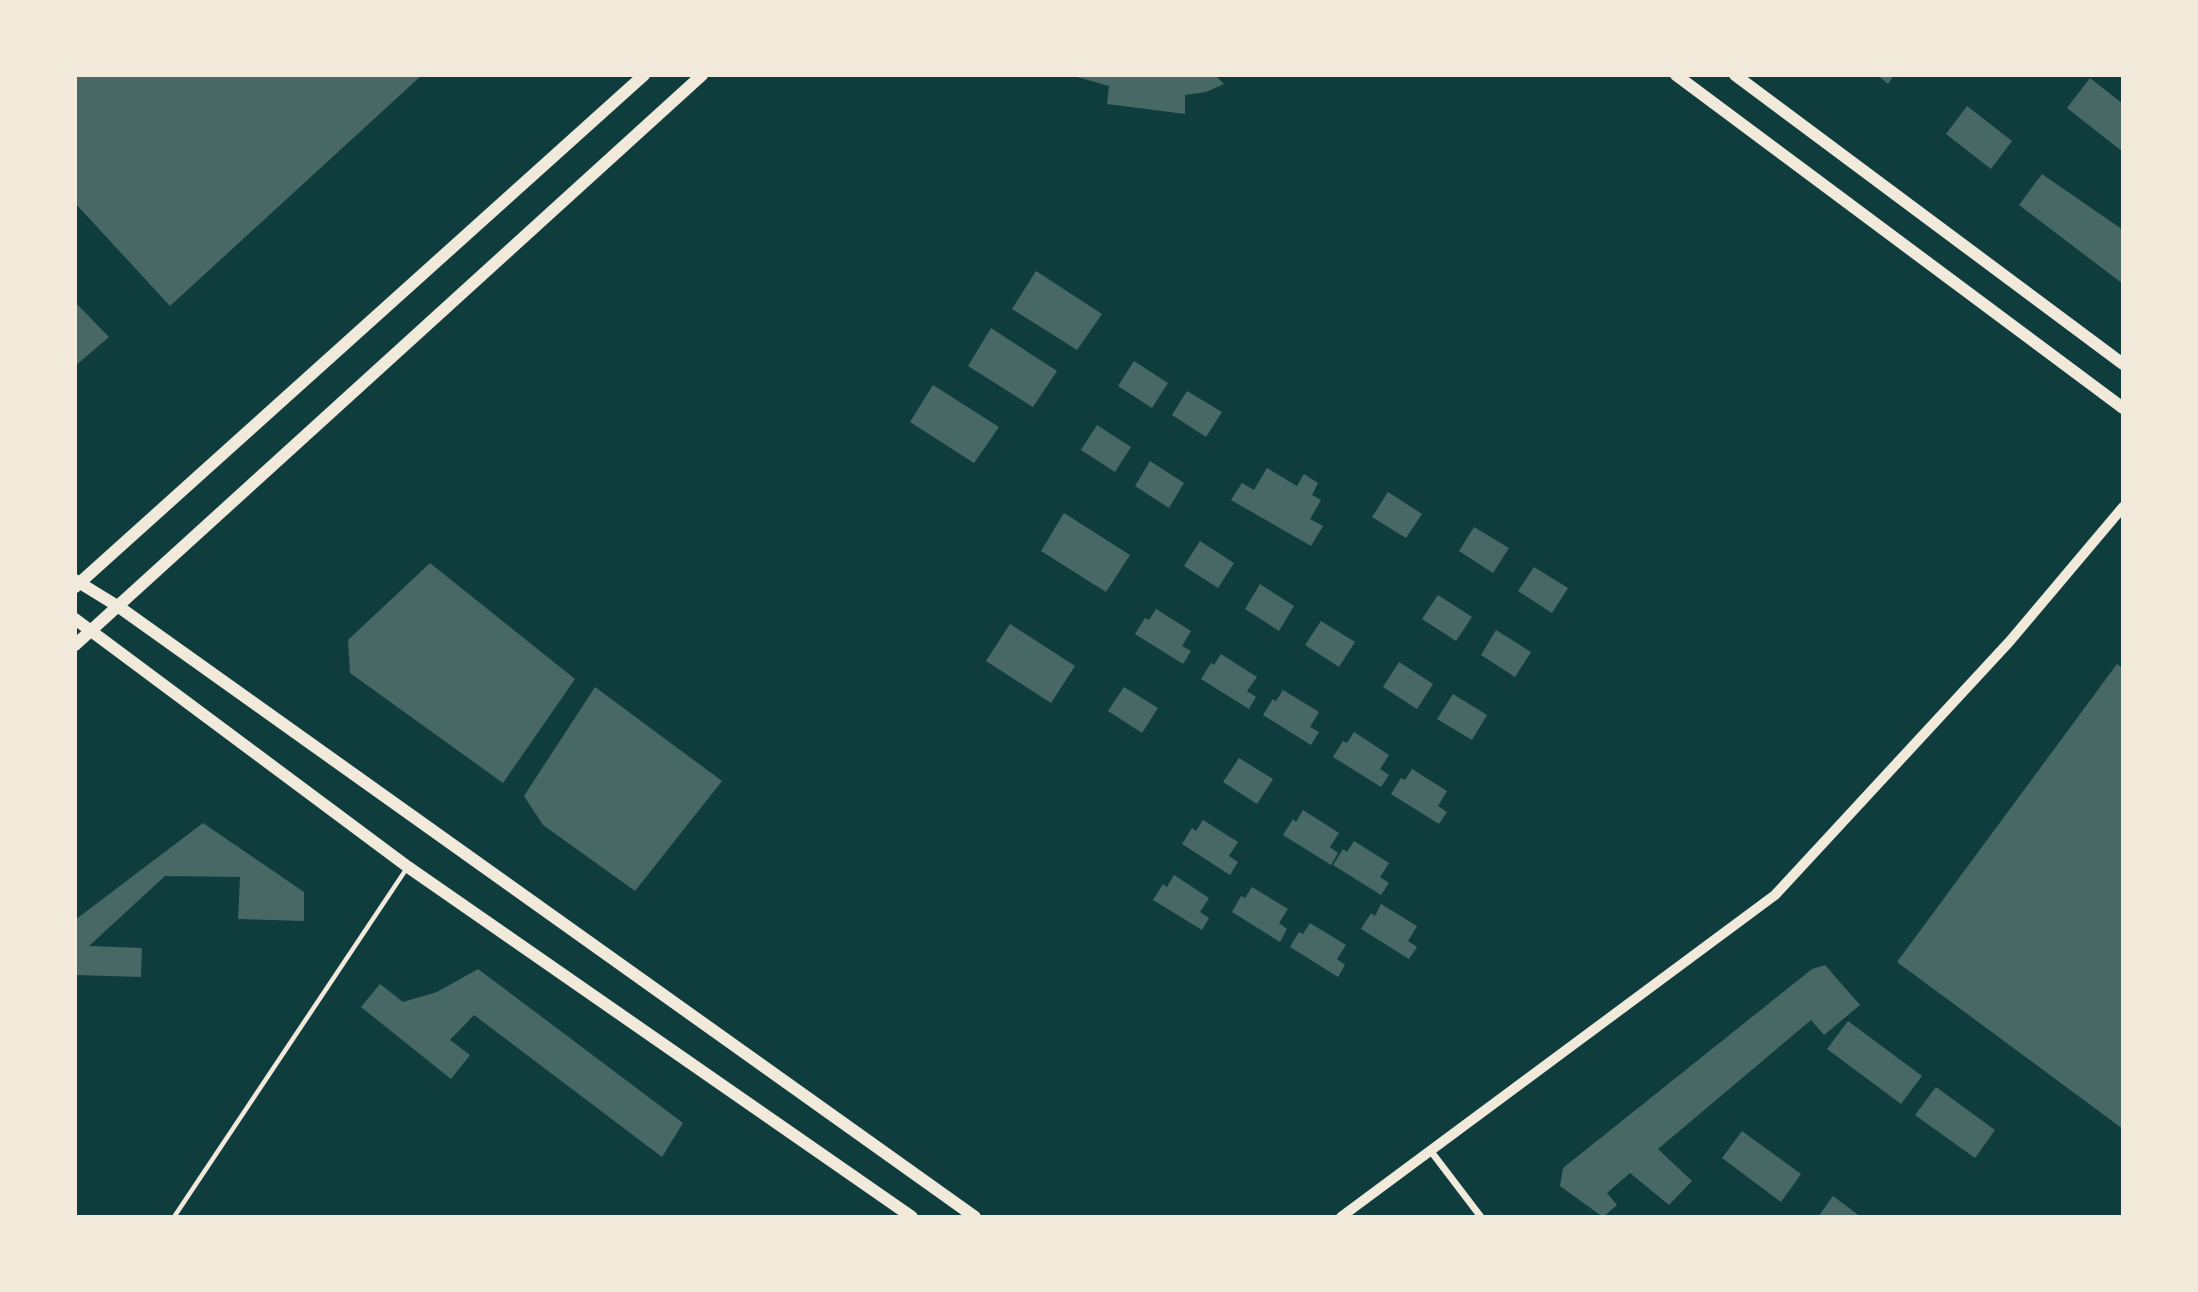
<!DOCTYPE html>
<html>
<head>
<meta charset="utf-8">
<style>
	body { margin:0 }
	#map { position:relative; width:2198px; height:1292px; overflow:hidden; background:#0f3d3e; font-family:"Libre Baskerville",serif }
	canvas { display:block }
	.frame { position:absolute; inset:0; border:77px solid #f1e9da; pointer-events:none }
</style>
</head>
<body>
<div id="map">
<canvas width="2198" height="1292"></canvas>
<div class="frame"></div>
</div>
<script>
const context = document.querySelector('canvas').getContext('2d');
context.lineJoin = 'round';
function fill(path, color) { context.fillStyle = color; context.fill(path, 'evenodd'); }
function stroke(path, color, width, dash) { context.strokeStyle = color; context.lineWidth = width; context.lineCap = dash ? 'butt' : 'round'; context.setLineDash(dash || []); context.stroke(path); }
const building = new Path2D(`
	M 75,75 L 422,75 L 170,306 L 75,203 Z
	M 1070,75 L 1215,75 L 1224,84 L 1206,92 L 1185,95 L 1185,114 L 1107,104 L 1109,86 Z
	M 1877,75 L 1894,75 L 1888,84 Z
	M 2090,78 L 2123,104 L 2123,152 L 2067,108 Z
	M 1967,106 L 2012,141 L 1991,169 L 1946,134 Z
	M 2042,174 L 2123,230 L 2123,284 L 2019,205 Z
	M 1036,271 L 1102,314 L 1077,350 L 1012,309 Z
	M 75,302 L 109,337 L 75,366 Z
	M 991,328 L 1057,371 L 1033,407 L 968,366 Z
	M 1134,361 L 1168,383 L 1152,408 L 1118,386 Z
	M 933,385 L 999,427 L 974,463 L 910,422 Z
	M 1187,391 L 1222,412 L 1206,437 L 1172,415 Z
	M 1097,425 L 1131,447 L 1115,472 L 1081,450 Z
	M 1150,461 L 1184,483 L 1169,508 L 1135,486 Z
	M 1267,468 L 1297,486 L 1304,474 L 1318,483 L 1312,495 L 1321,500 L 1310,519 L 1323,526 L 1311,546 L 1231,500 L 1242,483 L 1254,490 Z
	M 1388,492 L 1422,514 L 1406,538 L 1372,517 Z
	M 1064,513 L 1130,555 L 1106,592 L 1041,551 Z
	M 1474,527 L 1509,548 L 1493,573 L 1459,551 Z
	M 1200,541 L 1234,563 L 1218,588 L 1184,566 Z
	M 430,563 L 575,679 L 503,783 L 350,673 L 348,640 Z
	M 1534,567 L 1568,588 L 1552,613 L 1518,591 Z
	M 1260,584 L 1294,606 L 1279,631 L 1245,609 Z
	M 1438,595 L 1472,617 L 1456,641 L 1422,619 Z
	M 1156,609 L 1191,631 L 1182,646 L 1191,651 L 1183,664 L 1135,634 L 1145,618 L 1149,620 Z
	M 1321,621 L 1355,642 L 1339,667 L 1305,645 Z
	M 1010,624 L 1075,666 L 1051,703 L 986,661 Z
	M 1496,630 L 1531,652 L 1515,677 L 1481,655 Z
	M 1221,654 L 1257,677 L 1247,691 L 1256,697 L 1249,709 L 1201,679 L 1211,663 L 1214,665 Z
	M 1399,662 L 1433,684 L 1417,709 L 1383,687 Z
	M 2117,664 L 2123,668 L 2123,1129 L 1897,962 Z
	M 595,687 L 722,781 L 635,891 L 543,825 L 524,796 Z
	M 1124,687 L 1158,708 L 1142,733 L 1108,711 Z
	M 1283,690 L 1319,712 L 1310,727 L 1319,732 L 1311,745 L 1263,715 L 1273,699 L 1276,701 Z
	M 1453,694 L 1487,715 L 1472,740 L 1437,719 Z
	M 1354,732 L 1389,755 L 1380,769 L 1389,775 L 1381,787 L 1333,757 L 1343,741 L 1347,743 Z
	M 1239,758 L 1273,779 L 1257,804 L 1223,782 Z
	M 1412,769 L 1447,791 L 1438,806 L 1447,812 L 1439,824 L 1391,794 L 1401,778 L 1405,780 Z
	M 1303,810 L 1339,833 L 1330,847 L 1338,853 L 1331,865 L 1283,835 L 1293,819 L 1296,822 Z
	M 1203,820 L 1238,842 L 1229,856 L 1238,862 L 1230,875 L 1182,844 L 1192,828 L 1196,831 Z
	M 203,823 L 304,892 L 304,921 L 238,919 L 240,877 L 165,876 L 89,946 L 142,948 L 141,977 L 76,975 L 75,920 Z
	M 1354,841 L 1389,863 L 1380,877 L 1389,883 L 1381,895 L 1333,865 L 1343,849 L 1347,852 Z
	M 1174,875 L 1209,898 L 1200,912 L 1209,918 L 1202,930 L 1153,900 L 1163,884 L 1167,887 Z
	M 1252,887 L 1288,909 L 1279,923 L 1287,929 L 1280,942 L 1232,912 L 1241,896 L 1245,898 Z
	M 1381,904 L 1417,926 L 1408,941 L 1417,947 L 1409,959 L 1361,929 L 1371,913 L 1375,916 Z
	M 1310,923 L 1346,945 L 1337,959 L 1345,965 L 1338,977 L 1290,947 L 1299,932 L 1303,934 Z
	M 1825,965 L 1860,1005 L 1824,1035 L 1811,1020 L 1658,1149 L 1692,1181 L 1669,1205 L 1630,1173 L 1607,1193 L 1617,1205 L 1603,1217 L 1560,1186 L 1563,1168 L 1812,969 Z
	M 478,969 L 683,1123 L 662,1157 L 474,1015 L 450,1040 L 470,1055 L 451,1079 L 361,1007 L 380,984 L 403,1002 L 437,992 Z
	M 1848,1021 L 1922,1076 L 1901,1104 L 1827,1049 Z
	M 1936,1087 L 1995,1130 L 1975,1158 L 1915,1115 Z
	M 1742,1131 L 1801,1174 L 1781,1202 L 1722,1158 Z
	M 1833,1196 L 1861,1217 L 1818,1217 Z`);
const service = new Path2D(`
	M 174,1217 L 407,868`);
const minor = new Path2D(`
	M 1430,1150 L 1481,1217`);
const tertiary = new Path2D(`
	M 1341,1217 L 1775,895 L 2010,641 L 2123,507`);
const secondary = new Path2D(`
	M 75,580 L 119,607 L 975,1217
	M 75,619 L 408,867 L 912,1217`);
const primary = new Path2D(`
	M 1676,75 L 2123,408
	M 1735,75 L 2123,364
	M 75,587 L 644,75
	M 75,645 L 702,75`);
fill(building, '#486865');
stroke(service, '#f1e9da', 4.5);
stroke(minor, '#f1e9da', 7);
stroke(tertiary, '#f1e9da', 10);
stroke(secondary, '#f1e9da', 12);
stroke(primary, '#f1e9da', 12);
</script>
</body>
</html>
